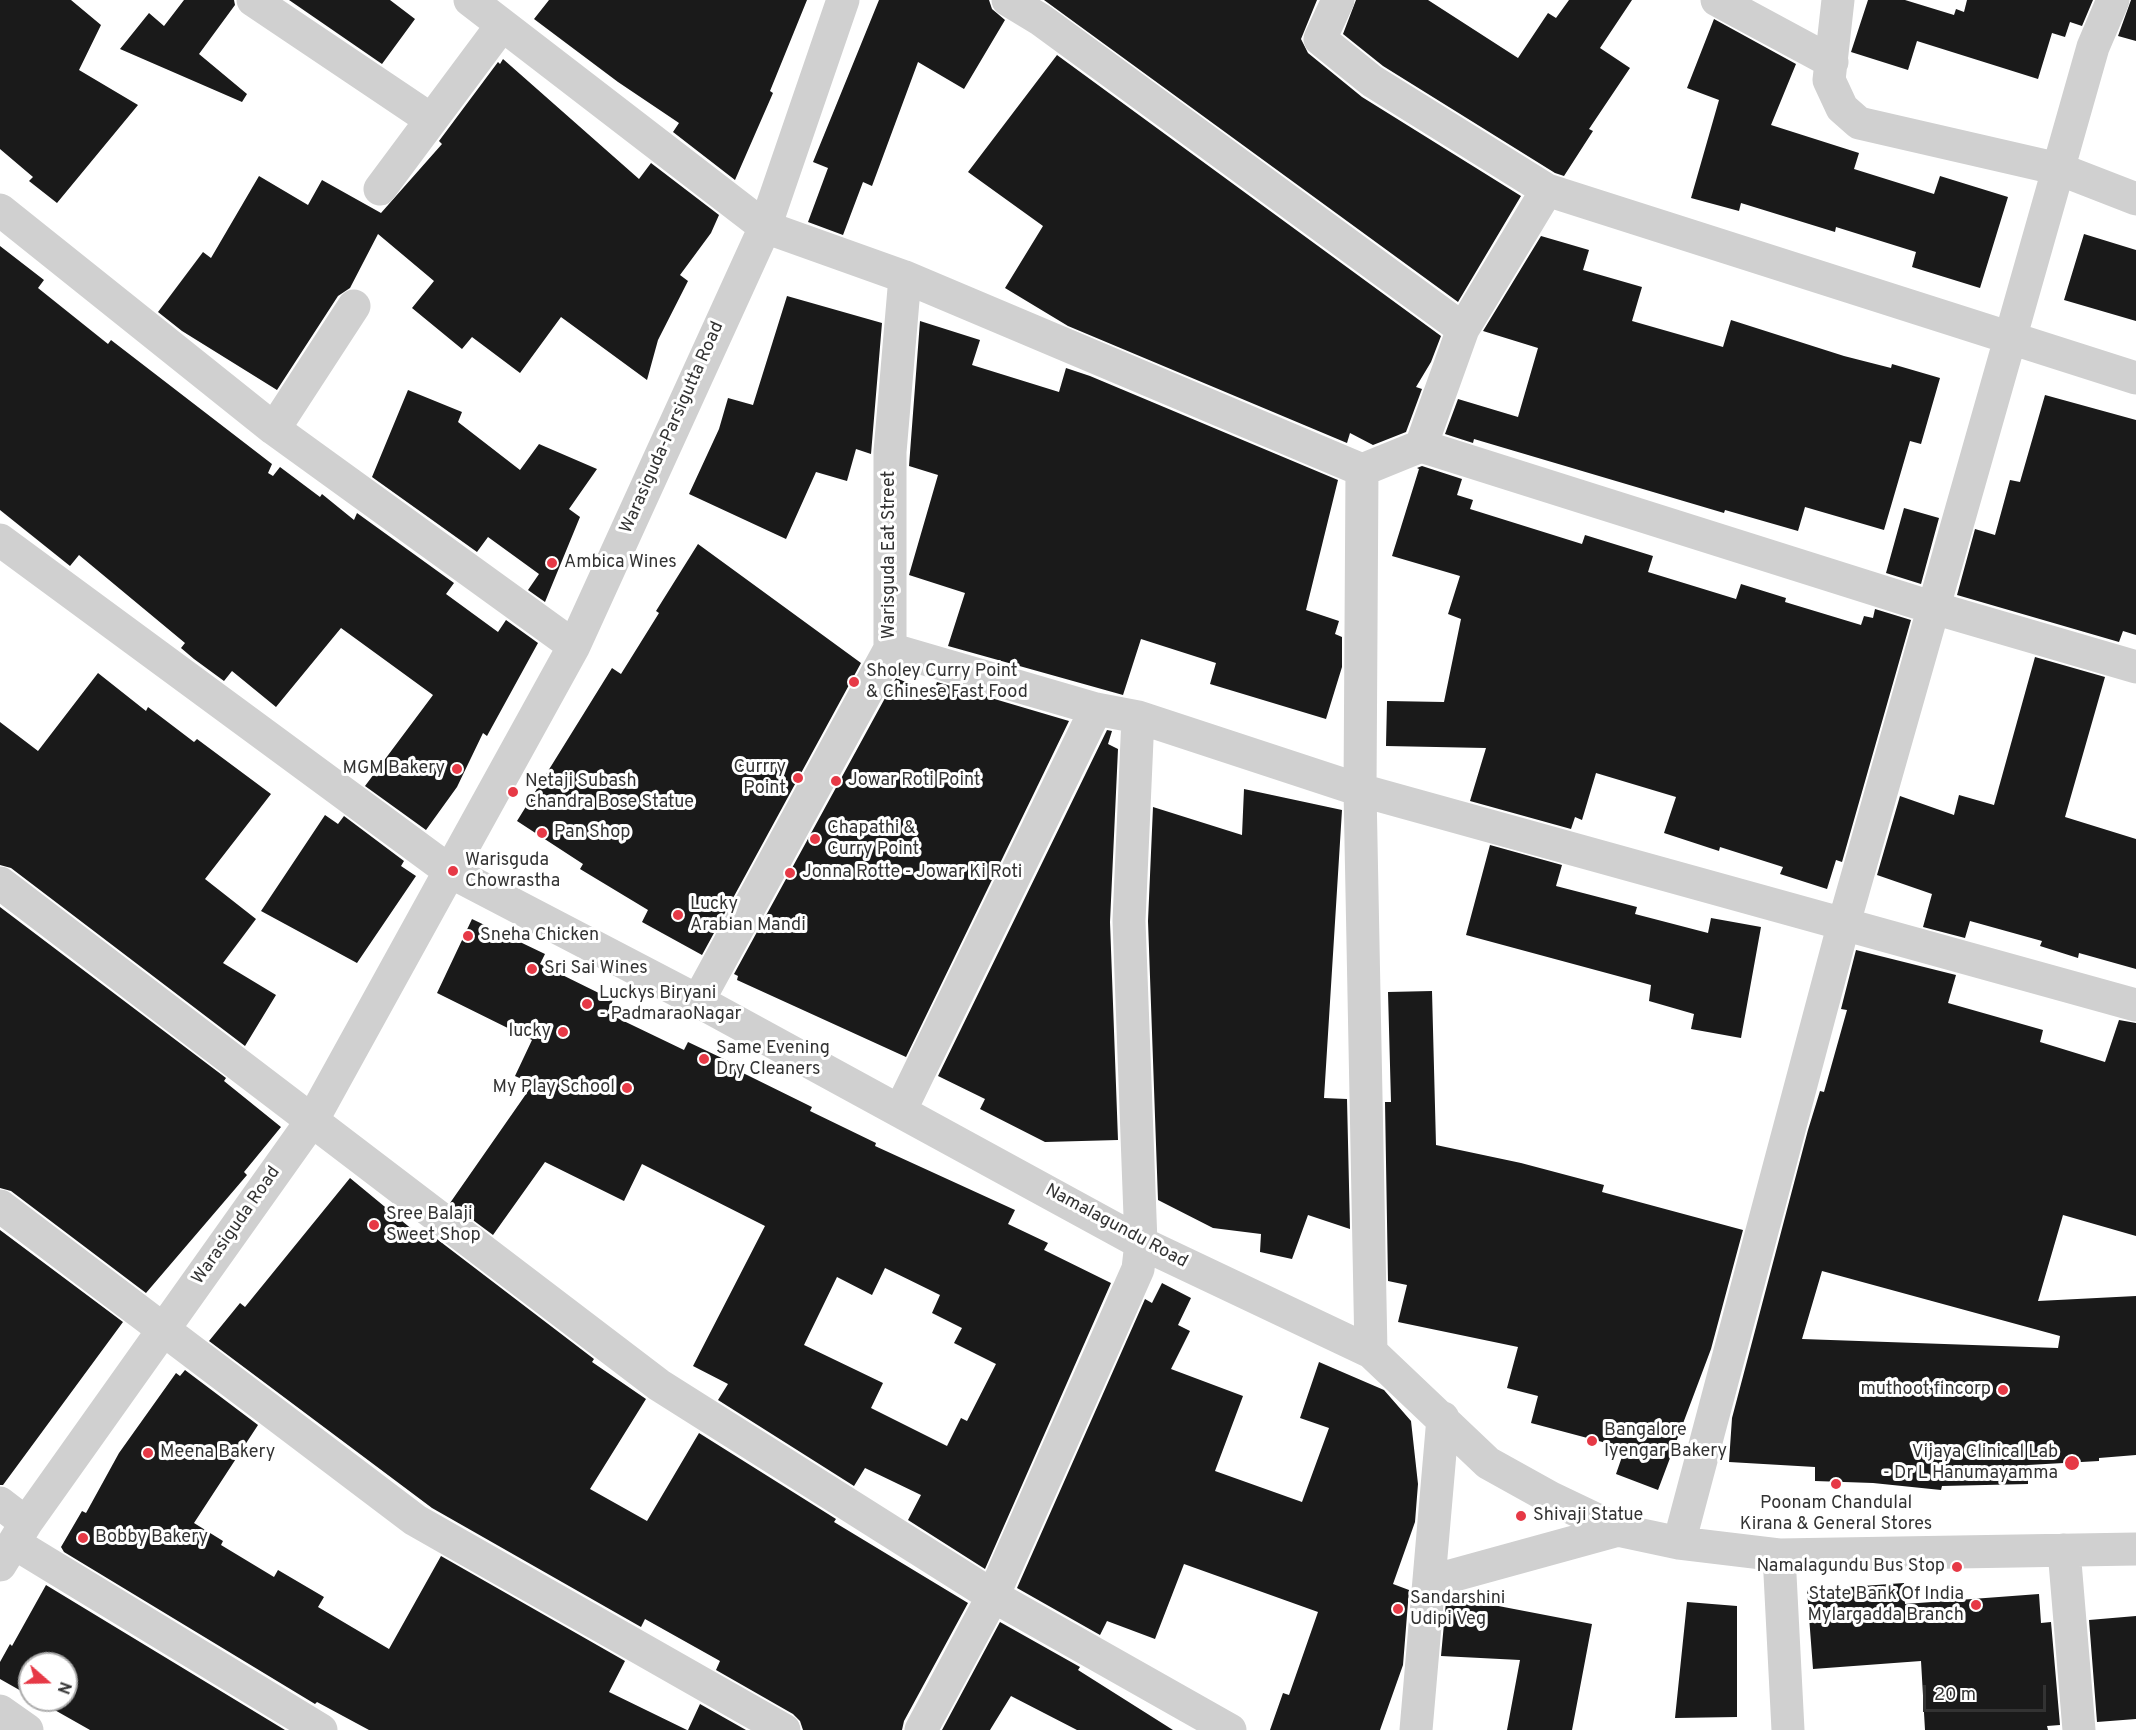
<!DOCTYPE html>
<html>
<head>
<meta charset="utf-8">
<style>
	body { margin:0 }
	#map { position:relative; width:2136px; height:1730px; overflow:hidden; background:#fff; font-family:Overpass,sans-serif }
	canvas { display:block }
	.north { position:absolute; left:18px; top:1652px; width:60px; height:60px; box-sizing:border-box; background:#fff; border:2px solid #adadad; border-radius:50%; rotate:110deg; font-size:16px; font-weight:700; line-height:24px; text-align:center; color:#333 }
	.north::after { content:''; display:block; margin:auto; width:21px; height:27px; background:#e63946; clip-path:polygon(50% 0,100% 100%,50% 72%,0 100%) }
	.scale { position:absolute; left:1923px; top:1685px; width:123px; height:27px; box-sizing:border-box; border:3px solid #333; border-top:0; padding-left:8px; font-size:18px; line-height:21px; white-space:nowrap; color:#333; -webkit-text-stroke:4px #fff; paint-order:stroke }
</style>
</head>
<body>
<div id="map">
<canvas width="2136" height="1730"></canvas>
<div class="north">N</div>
<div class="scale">20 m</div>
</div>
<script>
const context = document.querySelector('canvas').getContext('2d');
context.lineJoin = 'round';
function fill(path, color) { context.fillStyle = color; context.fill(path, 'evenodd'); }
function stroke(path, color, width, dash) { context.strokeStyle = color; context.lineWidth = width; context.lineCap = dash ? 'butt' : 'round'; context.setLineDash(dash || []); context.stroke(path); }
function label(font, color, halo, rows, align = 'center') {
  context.font = font + ' Overpass,sans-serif'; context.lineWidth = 6; context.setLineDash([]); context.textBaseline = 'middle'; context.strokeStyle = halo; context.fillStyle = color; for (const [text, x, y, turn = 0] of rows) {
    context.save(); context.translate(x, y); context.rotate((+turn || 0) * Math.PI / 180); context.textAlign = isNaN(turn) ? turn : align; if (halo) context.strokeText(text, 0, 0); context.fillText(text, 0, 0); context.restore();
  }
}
const building = new Path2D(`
	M 0,0 L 71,0 L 101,25 L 79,70 L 138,105 L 57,203 L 29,181 L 33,177 L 0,149 Z
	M 184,0 L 234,0 L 235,5 L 199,54 L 247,94 L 242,102 L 120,49 L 149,13 L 164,26 Z
	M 289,0 L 390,0 L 415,19 L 382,64 Z
	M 549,0 L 807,0 L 770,91 L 773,93 L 735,180 L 673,132 L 679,123 L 618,82 L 534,19 Z
	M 879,0 L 989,0 L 992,9 L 1005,20 L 964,89 L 918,62 L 872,186 L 863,182 L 843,235 L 808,222 L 828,168 L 813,162 Z
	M 1044,0 L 1317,0 L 1301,39 L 1308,53 L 1362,97 L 1521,196 L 1458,302 Z
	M 1356,0 L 1428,0 L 1518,58 L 1548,13 L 1556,18 L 1569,0 L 1632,0 L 1600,48 L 1630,68 L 1589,129 L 1593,131 L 1564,176 L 1555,173 L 1383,66 L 1343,34 Z
	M 1868,0 L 1905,0 L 1954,15 L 1956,9 L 1964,12 L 1967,0 L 2093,0 L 2082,26 L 2070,22 L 2065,37 L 2052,33 L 2038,79 L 1917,41 L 1908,70 L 1851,52 Z
	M 2131,0 L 2136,0 L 2136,41 L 2118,36 Z
	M 1714,19 L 1796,64 L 1771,125 L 1859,153 L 1854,169 L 1934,194 L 1940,176 L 2008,197 L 1980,288 L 1912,267 L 1916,252 L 1836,227 L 1835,232 L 1741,203 L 1739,211 L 1691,198 L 1719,100 L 1687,88 Z
	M 1057,55 L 1441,336 L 1431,362 L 1416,387 L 1422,389 L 1406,432 L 1373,445 L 1350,433 L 1347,443 L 1068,326 L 1005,288 L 1043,226 L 968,172 Z
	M 503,59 L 639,179 L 651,163 L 719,215 L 711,233 L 680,275 L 688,281 L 658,340 L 647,380 L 561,317 L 520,373 L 472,337 L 462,349 L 412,308 L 434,281 L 378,234 L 350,288 L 338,296 L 277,390 L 182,331 L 158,312 L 203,252 L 211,258 L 259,176 L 308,205 L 322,180 L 381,213 L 442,144 L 439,141 L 498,62 L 500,64 Z
	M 2084,234 L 2136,250 L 2136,321 L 2064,300 Z
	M 1541,236 L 1589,250 L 1583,270 L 1642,287 L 1632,321 L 1723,347 L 1731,320 L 1844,356 L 1891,368 L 1892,364 L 1940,378 L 1921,444 L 1910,441 L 1884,530 L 1805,507 L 1798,531 L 1725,510 L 1724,513 L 1474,439 L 1473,443 L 1445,434 L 1458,399 L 1518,417 L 1538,348 L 1483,331 Z
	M 0,246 L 44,280 L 38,288 L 108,344 L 111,340 L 272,464 L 268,473 L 273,476 L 280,467 L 320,497 L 322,494 L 354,520 L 357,513 L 454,583 L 446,594 L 498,632 L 506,620 L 538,643 L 487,736 L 483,733 L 457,787 L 426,830 L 365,786 L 433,695 L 341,628 L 276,707 L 232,671 L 224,681 L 194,659 L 181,648 L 185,643 L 79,555 L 70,566 L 0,510 Z
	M 787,296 L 882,323 L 871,454 L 856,449 L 847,481 L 816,472 L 786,539 L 689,494 L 719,429 L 728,398 L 753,405 Z
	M 920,321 L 980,340 L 972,365 L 1059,392 L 1066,368 L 1090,376 L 1338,480 L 1306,610 L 1339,621 L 1335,634 L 1342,637 L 1342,667 L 1326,719 L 1210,684 L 1216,663 L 1141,639 L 1123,695 L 948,646 L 965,593 L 909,575 L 938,475 L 909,466 Z
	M 408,390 L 462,412 L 458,422 L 520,470 L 539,444 L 597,469 L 569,509 L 580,517 L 545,602 L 528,590 L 539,574 L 488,537 L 477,552 L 372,477 Z
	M 2045,395 L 2136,420 L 2136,635 L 2123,631 L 2119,642 L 1957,595 L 1975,529 L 1995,535 L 2010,480 L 2020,482 Z
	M 1422,466 L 1462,479 L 1457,495 L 1473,500 L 1470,509 L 1582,544 L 1585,535 L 1653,556 L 1648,572 L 1736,599 L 1741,584 L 1786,598 L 1785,602 L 1861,625 L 1864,616 L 1873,618 L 1875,609 L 1911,620 L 1842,862 L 1836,860 L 1827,889 L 1780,874 L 1783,867 L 1720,847 L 1719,851 L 1664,833 L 1676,797 L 1596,773 L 1582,820 L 1575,817 L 1571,829 L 1470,801 L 1486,748 L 1386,746 L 1387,701 L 1444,702 L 1461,619 L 1448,614 L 1460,576 L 1392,556 L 1419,469 L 1417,468 Z
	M 1904,508 L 1939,518 L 1921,584 L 1886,573 Z
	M 698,544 L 861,663 L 702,955 L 642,922 L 648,910 L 580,869 L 583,864 L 517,821 L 612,668 L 621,674 L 659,613 L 656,611 Z
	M 2035,657 L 2105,677 L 2065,817 L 2136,839 L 2136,969 L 2079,953 L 2078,958 L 2040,946 L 2042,941 L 1970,921 L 1965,938 L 1923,927 L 1932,894 L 1877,875 L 1900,796 L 1954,815 L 1959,795 L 1994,805 Z
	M 98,673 L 146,711 L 148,707 L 194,742 L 197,739 L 271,794 L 205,879 L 256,919 L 223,963 L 276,995 L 245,1046 L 11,868 L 0,865 L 0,722 L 38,751 Z
	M 896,678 L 933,693 L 937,682 L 1069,721 L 906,1057 L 737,980 L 738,976 L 734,974 Z
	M 1107,730 L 1112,731 L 1108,744 L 1118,749 L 1110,922 L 1118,1140 L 1045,1142 L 980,1109 L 985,1099 L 938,1076 Z
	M 1244,789 L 1342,810 L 1324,1098 L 1347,1099 L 1350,1229 L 1308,1215 L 1292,1259 L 1260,1252 L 1261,1234 L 1213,1228 L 1158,1200 L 1148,921 L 1153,807 L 1242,835 Z
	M 325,815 L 338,824 L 344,816 L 404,861 L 401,866 L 416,876 L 357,963 L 261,911 Z
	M 1490,845 L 1562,865 L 1556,886 L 1637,907 L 1635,914 L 1708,933 L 1711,918 L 1761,927 L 1741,1038 L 1691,1029 L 1694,1014 L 1649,1001 L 1651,985 L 1466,935 Z
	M 0,907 L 226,1078 L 224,1081 L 281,1127 L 244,1172 L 247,1175 L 146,1293 L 11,1191 L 0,1188 Z
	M 472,919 L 545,954 L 540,964 L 613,1000 L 607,1013 L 684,1050 L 688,1042 L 745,1069 L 743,1073 L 812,1107 L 810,1111 L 876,1143 L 875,1146 L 1015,1210 L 1008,1224 L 1048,1243 L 1044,1250 L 1111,1283 L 985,1569 L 908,1520 L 921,1495 L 865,1468 L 854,1486 L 718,1400 L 728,1384 L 693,1366 L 765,1226 L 642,1164 L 624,1201 L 545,1162 L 493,1235 L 450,1203 L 533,1084 L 515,1076 L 532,1040 L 437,993 ZM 885,1268 L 940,1295 L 932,1313 L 962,1328 L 954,1343 L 996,1364 L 967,1421 L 961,1418 L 947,1446 L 871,1408 L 883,1383 L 804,1345 L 837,1277 L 872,1295 Z
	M 1856,950 L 1956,975 L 1948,1003 L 2043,1030 L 2040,1042 L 2105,1062 L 2119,1020 L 2136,1023 L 2136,1236 L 2063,1215 L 2038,1301 L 2136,1296 L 2136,1455 L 2099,1458 L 2099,1461 L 2028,1465 L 2028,1484 L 1942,1486 L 1941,1490 L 1873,1483 L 1815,1481 L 1815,1467 L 1729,1462 L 1732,1418 L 1808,1130 L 1820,1091 L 1824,1092 L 1847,1010 L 1841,1009 ZM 1822,1271 L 2060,1336 L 2058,1348 L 1802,1339 Z
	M 1432,991 L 1436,1145 L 1521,1163 L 1604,1185 L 1602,1192 L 1743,1230 L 1711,1349 L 1658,1490 L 1616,1474 L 1625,1448 L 1531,1423 L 1538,1396 L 1507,1388 L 1518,1347 L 1398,1322 L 1407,1285 L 1388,1281 L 1385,1102 L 1391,1102 L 1388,992 Z
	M 350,1178 L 425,1240 L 429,1233 L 594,1359 L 592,1362 L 646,1399 L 590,1489 L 647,1521 L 699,1433 L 836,1519 L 834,1522 L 968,1603 L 904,1721 L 902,1730 L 803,1730 L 800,1721 L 793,1714 L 716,1670 L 720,1661 L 645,1619 L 641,1627 L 432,1508 L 209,1341 L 240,1303 L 245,1307 Z
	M 0,1230 L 123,1322 L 3,1485 L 0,1485 Z
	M 1162,1283 L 1191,1298 L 1178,1325 L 1190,1331 L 1171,1369 L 1243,1396 L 1215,1471 L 1302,1502 L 1329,1428 L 1300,1418 L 1319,1362 L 1384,1390 L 1411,1421 L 1418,1484 L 1415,1522 L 1393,1584 L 1409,1590 L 1403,1665 L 1380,1730 L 1270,1730 L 1283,1693 L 1289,1695 L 1318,1612 L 1184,1564 L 1155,1639 L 1107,1621 L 1100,1635 L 1017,1588 L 1145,1299 L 1152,1303 Z
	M 185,1370 L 258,1425 L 194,1523 L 223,1541 L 221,1545 L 274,1577 L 278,1570 L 324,1597 L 318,1607 L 389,1649 L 441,1556 L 625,1661 L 609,1692 L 687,1730 L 369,1730 L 317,1702 L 315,1704 L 64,1552 L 61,1547 L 82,1511 L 86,1513 L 119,1453 L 176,1373 L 180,1376 Z
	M 1904,1583 L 1905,1604 L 2039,1594 L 2041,1623 L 2051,1622 L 2060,1725 L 2047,1726 L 2048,1730 L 1925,1730 L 1921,1661 L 1813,1669 L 1807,1590 Z
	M 46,1585 L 285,1730 L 90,1730 L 37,1700 L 66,1700 L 66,1664 L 30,1664 L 30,1696 L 0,1679 L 0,1662 L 10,1644 L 12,1646 Z
	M 1446,1602 L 1488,1604 L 1592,1624 L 1572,1730 L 1507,1730 L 1520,1660 L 1441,1656 Z
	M 1687,1602 L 1737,1606 L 1737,1717 L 1675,1718 Z
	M 2136,1616 L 2136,1719 L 2097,1722 L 2089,1620 Z
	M 1000,1622 L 1080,1667 L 1078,1670 L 1173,1730 L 1077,1730 L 1011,1696 L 990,1730 L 942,1730 Z
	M 700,1704 L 746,1730 L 688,1730 Z`);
const minor = new Path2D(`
	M 253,0 L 430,119
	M 470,0 L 765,227 L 905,277 L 1362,470 L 1360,790 L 1371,1352
	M 1008,0 L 1041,20 L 1463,329
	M 1338,0 L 1320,39 L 1372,81 L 1547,190 L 2136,378
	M 1717,0 L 1832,62
	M 1838,0 L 1829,80 L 1842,108 L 1859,123 L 2059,169 L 2136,199
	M 380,189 L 502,25
	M 0,210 L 274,429 L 574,646
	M 274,429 L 354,306
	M 1421,446 L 1463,329 L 1547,190
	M 1362,470 L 1421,446 L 1934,608 L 2136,667
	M 0,540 L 451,872 L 698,1001 L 1141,1243 L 1371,1352 L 1488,1463 L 1551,1498 L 1618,1530 L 1679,1543 L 1779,1555 L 2136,1549
	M 890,649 L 1096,709 L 1138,717 L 1360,790 L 2136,1005
	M 0,883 L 659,1385 L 993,1596 L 1230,1730
	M 698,1001 L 890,649 L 890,452 L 905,277
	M 900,1111 L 1096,709
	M 0,1206 L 415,1520 L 784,1730
	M 0,1503 L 26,1523
	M 14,1543 L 321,1730
	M 1679,1543 L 1844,923 L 2093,47 L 2113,0
	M 2064,1550 L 2079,1730
	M 1779,1555 L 1788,1730
	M 0,1565 L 26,1523 L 313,1119 L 574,646 L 765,227 L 843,0
	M 1429,1582 L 1618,1530
	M 0,1711 L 27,1730
	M 921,1730 L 993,1596 L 1138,1269 L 1141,1243 L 1129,921 L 1138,717
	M 1416,1730 L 1443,1418`);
const markers = [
	[552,563,6,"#e63946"],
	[854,682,6,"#e63946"],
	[457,769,6,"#e63946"],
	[798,778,6,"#e63946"],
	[836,781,6,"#e63946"],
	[513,792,6,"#e63946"],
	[542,833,6,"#e63946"],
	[815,839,6,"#e63946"],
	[453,871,6,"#e63946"],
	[790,873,6,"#e63946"],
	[678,915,6,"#e63946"],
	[468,936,6,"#e63946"],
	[532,969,6,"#e63946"],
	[587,1004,6,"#e63946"],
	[563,1032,6,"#e63946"],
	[704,1059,6,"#e63946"],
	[627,1088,6,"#e63946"],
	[374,1225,6,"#e63946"],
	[2003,1390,6,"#e63946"],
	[1592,1441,6,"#e63946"],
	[148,1453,6,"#e63946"],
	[2072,1463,8,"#e63946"],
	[1836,1484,6,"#e63946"],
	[1521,1516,6,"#e63946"],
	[83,1538,6,"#e63946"],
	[1957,1567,6,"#e63946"],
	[1976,1605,6,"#e63946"],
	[1398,1609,6,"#e63946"]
];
const streetNames = [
	["Warasiguda-Parsigutta Road",673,428,-66],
	["Warisguda Eat Street",890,555,-90],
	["Warasiguda Road",237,1226,-55],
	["Namalagundu Road",1116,1227,28]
];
const poiNames = [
	["Ambica Wines",564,563],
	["Sholey Curry Point",866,672],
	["& Chinese Fast Food",866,693],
	["Currry",786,768,"right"],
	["Point",786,789,"right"],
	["MGM Bakery",445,769,"right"],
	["Jowar Roti Point",848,781],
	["Netaji Subash",525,782],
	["Chandra Bose Statue",525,803],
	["Chapathi &",827,829],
	["Curry Point",827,850],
	["Pan Shop",554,833],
	["Warisguda",465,861],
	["Chowrastha",465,882],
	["Jonna Rotte - Jowar Ki Roti",802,873],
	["Lucky",690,905],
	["Arabian Mandi",690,926],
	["Sneha Chicken",480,936],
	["Sri Sai Wines",544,969],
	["Luckys Biryani",599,994],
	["- PadmaraoNagar",599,1015],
	["lucky",551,1032,"right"],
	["Same Evening",716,1049],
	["Dry Cleaners",716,1070],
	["My Play School",615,1088,"right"],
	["Sree Balaji",386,1215],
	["Sweet Shop",386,1236],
	["muthoot fincorp",1991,1390,"right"],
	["Bangalore",1604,1431],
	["Iyengar Bakery",1604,1452],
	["Meena Bakery",160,1453],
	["Vijaya Clinical Lab",2058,1453,"right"],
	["- Dr L Hanumayamma",2058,1474,"right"],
	["Poonam Chandulal",1836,1504,"center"],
	["Kirana & General Stores",1836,1525,"center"],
	["Shivaji Statue",1533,1516],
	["Bobby Bakery",95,1538],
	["Namalagundu Bus Stop",1945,1567,"right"],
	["State Bank Of India",1964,1595,"right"],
	["Mylargadda Branch",1964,1616,"right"],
	["Sandarshini",1410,1599],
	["Udipi Veg",1410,1620]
];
fill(building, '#1a1a1a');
stroke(minor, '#d0d0d0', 33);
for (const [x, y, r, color] of markers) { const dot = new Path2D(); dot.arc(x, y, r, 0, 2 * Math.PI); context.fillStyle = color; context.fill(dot); stroke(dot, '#fff', 2); }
label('18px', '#333', '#fff', streetNames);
label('18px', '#333', '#fff', poiNames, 'left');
</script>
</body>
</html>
